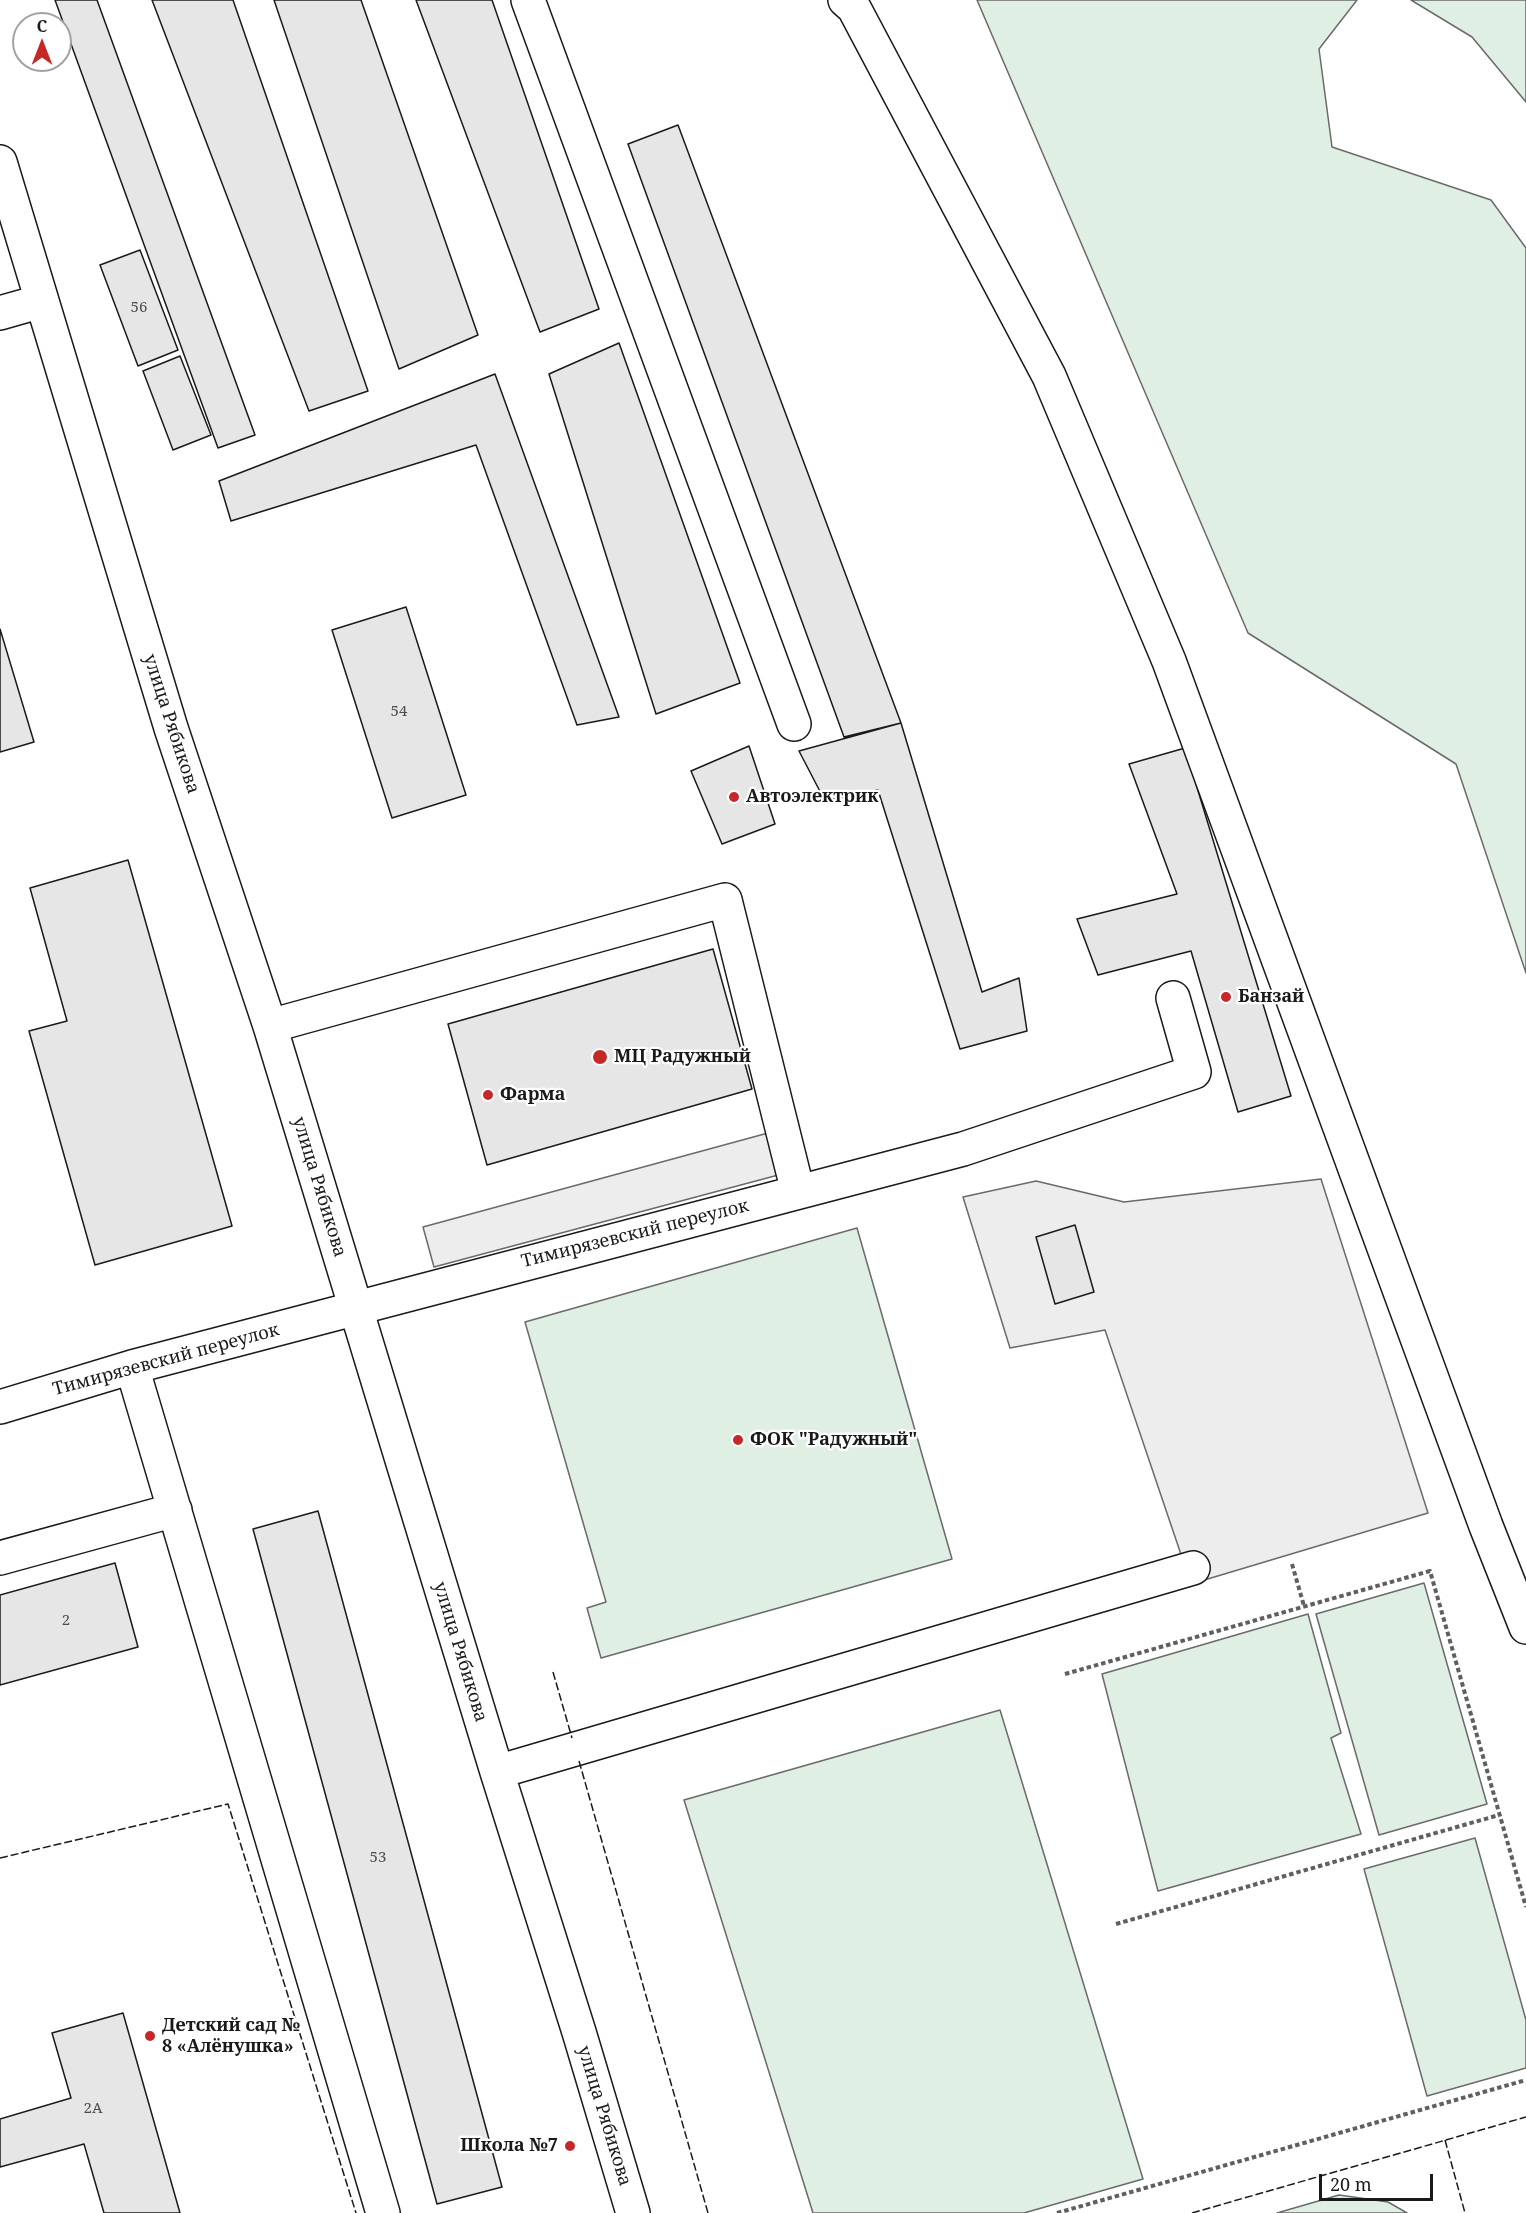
<!DOCTYPE html>
<html>
<head>
<meta charset="utf-8">
<style>
	body { margin:0 }
	#map { position:relative; width:1526px; height:2213px; overflow:hidden; background:#fff; font-family:"Noto Serif",serif }
	canvas { display:block }
	.north { position:absolute; left:12px; top:12px; width:60px; height:60px; box-sizing:border-box; background:#fff; border:2px solid #a3a3a3; border-radius:50%; rotate:0deg; font-size:16px; font-weight:700; line-height:24px; text-align:center; color:#1a1a1a }
	.north::after { content:''; display:block; margin:auto; width:21px; height:27px; background:#c62828; clip-path:polygon(50% 0,100% 100%,50% 72%,0 100%) }
	.scale { position:absolute; left:1319px; top:2174px; width:114px; height:27px; box-sizing:border-box; border:3px solid #1a1a1a; border-top:0; padding-left:8px; font-size:18px; line-height:21px; white-space:nowrap; color:#1a1a1a; -webkit-text-stroke:4px #fff; paint-order:stroke }
</style>
</head>
<body>
<div id="map">
<canvas width="1526" height="2213"></canvas>
<div class="north">С</div>
<div class="scale">20 m</div>
</div>
<script>
const context = document.querySelector('canvas').getContext('2d');
context.lineJoin = 'round';
function fill(path, color) { context.fillStyle = color; context.fill(path, 'evenodd'); }
function stroke(path, color, width, dash) { context.strokeStyle = color; context.lineWidth = width; context.lineCap = dash ? 'butt' : 'round'; context.setLineDash(dash || []); context.stroke(path); }
function label(font, color, halo, rows, align = 'center') {
  context.font = font + ' "Noto Serif",serif'; context.lineWidth = 4.5; context.setLineDash([]); context.textBaseline = 'middle'; context.strokeStyle = halo; context.fillStyle = color; for (const [text, x, y, turn = 0] of rows) {
    context.save(); context.translate(x, y); context.rotate((+turn || 0) * Math.PI / 180); context.textAlign = isNaN(turn) ? turn : align; if (halo) context.strokeText(text, 0, 0); context.fillText(text, 0, 0); context.restore();
  }
}
const green = new Path2D(`
	M 977,0 L 1357,0 L 1319,49 L 1332,147 L 1491,200 L 1526,248 L 1526,973 L 1456,764 L 1248,633 Z
	M 1411,0 L 1526,0 L 1526,102 L 1472,37 Z
	M 857,1228 L 952,1559 L 601,1658 L 587,1608 L 606,1602 L 525,1322 Z
	M 1424,1583 L 1487,1804 L 1379,1835 L 1316,1614 Z
	M 1308,1614 L 1341,1733 L 1331,1738 L 1361,1834 L 1158,1891 L 1102,1674 Z
	M 1000,1710 L 1143,2179 L 1024,2213 L 813,2213 L 684,1800 Z
	M 1475,1838 L 1526,2020 L 1526,2068 L 1427,2096 L 1364,1869 Z
	M 1339,2195 L 1388,2202 L 1407,2213 L 1277,2213 Z`);
const parking = new Path2D(`
	M 768,1133 L 782,1174 L 434,1267 L 423,1227 Z
	M 1321,1179 L 1428,1513 L 1191,1584 L 1105,1330 L 1010,1348 L 963,1197 L 1036,1181 L 1124,1202 Z`);
const building = new Path2D(`
	M 55,0 L 97,0 L 255,435 L 218,448 Z
	M 152,0 L 233,0 L 368,391 L 309,411 Z
	M 274,0 L 361,0 L 478,335 L 399,369 Z
	M 416,0 L 492,0 L 599,309 L 540,332 Z
	M 678,125 L 901,723 L 844,737 L 628,144 Z
	M 140,250 L 178,350 L 138,366 L 100,265 Z
	M 619,343 L 740,683 L 656,714 L 549,374 Z
	M 180,356 L 211,435 L 173,450 L 143,371 Z
	M 495,374 L 619,717 L 577,725 L 476,445 L 231,521 L 219,481 Z
	M 406,607 L 466,795 L 392,818 L 332,630 Z
	M 0,629 L 34,742 L 0,752 Z
	M 901,723 L 982,992 L 1019,978 L 1027,1031 L 960,1049 L 878,790 L 825,801 L 799,751 Z
	M 749,746 L 775,824 L 722,844 L 691,771 Z
	M 1185,748 L 1291,1096 L 1238,1112 L 1191,951 L 1098,975 L 1077,919 L 1177,894 L 1129,764 Z
	M 128,860 L 232,1226 L 95,1265 L 29,1031 L 67,1021 L 30,888 Z
	M 713,949 L 752,1089 L 487,1165 L 448,1024 Z
	M 1075,1225 L 1094,1292 L 1055,1304 L 1036,1237 Z
	M 318,1511 L 502,2187 L 437,2204 L 253,1529 Z
	M 115,1563 L 138,1647 L 0,1685 L 0,1595 Z
	M 123,2013 L 180,2213 L 104,2213 L 84,2144 L 0,2167 L 0,2119 L 71,2098 L 52,2033 Z`);
const path = new Path2D(`
	M 1292,1564 L 1304,1606
	M 1065,1674 L 1430,1571 L 1526,1907
	M 1116,1924 L 1499,1815
	M 1057,2213 L 1526,2080`);
const minor = new Path2D(`
	M 528,0 L 794,724
	M 845,0 L 854,8 L 1049,376 L 1169,661 L 1486,1526 L 1526,1627
	M 0,162 L 171,728 L 270,1026 L 497,1772 L 579,2032 L 633,2213
	M 0,313 L 42,301
	M 270,1026 L 725,900 L 798,1192
	M 132,1367 L 383,2213
	M 0,1407 L 132,1367 L 963,1149 L 1194,1072 L 1173,998
	M 0,1558 L 175,1510
	M 497,1772 L 1193,1568`);
const fence = new Path2D(`
	M 553,1672 L 572,1738
	M 579,1761 L 708,2213
	M 0,1858 L 228,1804 L 356,2213
	M 1445,2140 L 1465,2213
	M 1192,2213 L 1526,2117`);
const markers = [
	[734,797,6,"#c62828"],
	[1226,997,6,"#c62828"],
	[600,1057,8,"#c62828"],
	[488,1095,6,"#c62828"],
	[738,1440,6,"#c62828"],
	[150,2036,6,"#c62828"],
	[570,2146,6,"#c62828"]
];
const numberNames = [
	["56",139,308],
	["54",399,712],
	["2",66,1621],
	["53",378,1858],
	["2А",93,2109]
];
const streetNames = [
	["улица Рябикова",171,724,72],
	["улица Рябикова",319,1187,73],
	["Тимирязевский переулок",635,1234,-14],
	["Тимирязевский переулок",166,1360,-15],
	["улица Рябикова",460,1652,73],
	["улица Рябикова",604,2116,73]
];
const poiNames = [
	["Автоэлектрик",746,797],
	["Банзай",1238,997],
	["МЦ Радужный",614,1057],
	["Фарма",500,1095],
	["ФОК \"Радужный\"",750,1440],
	["Детский сад №",162,2026],
	["8 «Алёнушка»",162,2047],
	["Школа №7",558,2146,"right"]
];
fill(green, '#e0efe3');
stroke(green, '#6a6a6a', 1.5);
fill(parking, '#ededed');
stroke(parking, '#6a6a6a', 1.5);
fill(building, '#e6e6e6');
stroke(building, '#1a1a1a', 1.5);
stroke(minor, '#1a1a1a', 36);
stroke(path, '#5f5f5f', 4, [4.5, 3]);
stroke(minor, '#fff', 33);
stroke(fence, '#1a1a1a', 1.5, [8, 3]);
for (const [x, y, r, color] of markers) { const dot = new Path2D(); dot.arc(x, y, r, 0, 2 * Math.PI); context.fillStyle = color; context.fill(dot); stroke(dot, '#fff', 2); }
label('15px', '#4d4d4d', null, numberNames);
label('18px', '#1a1a1a', '#fff', streetNames);
label('bold 18px', '#1a1a1a', '#fff', poiNames, 'left');
</script>
</body>
</html>
